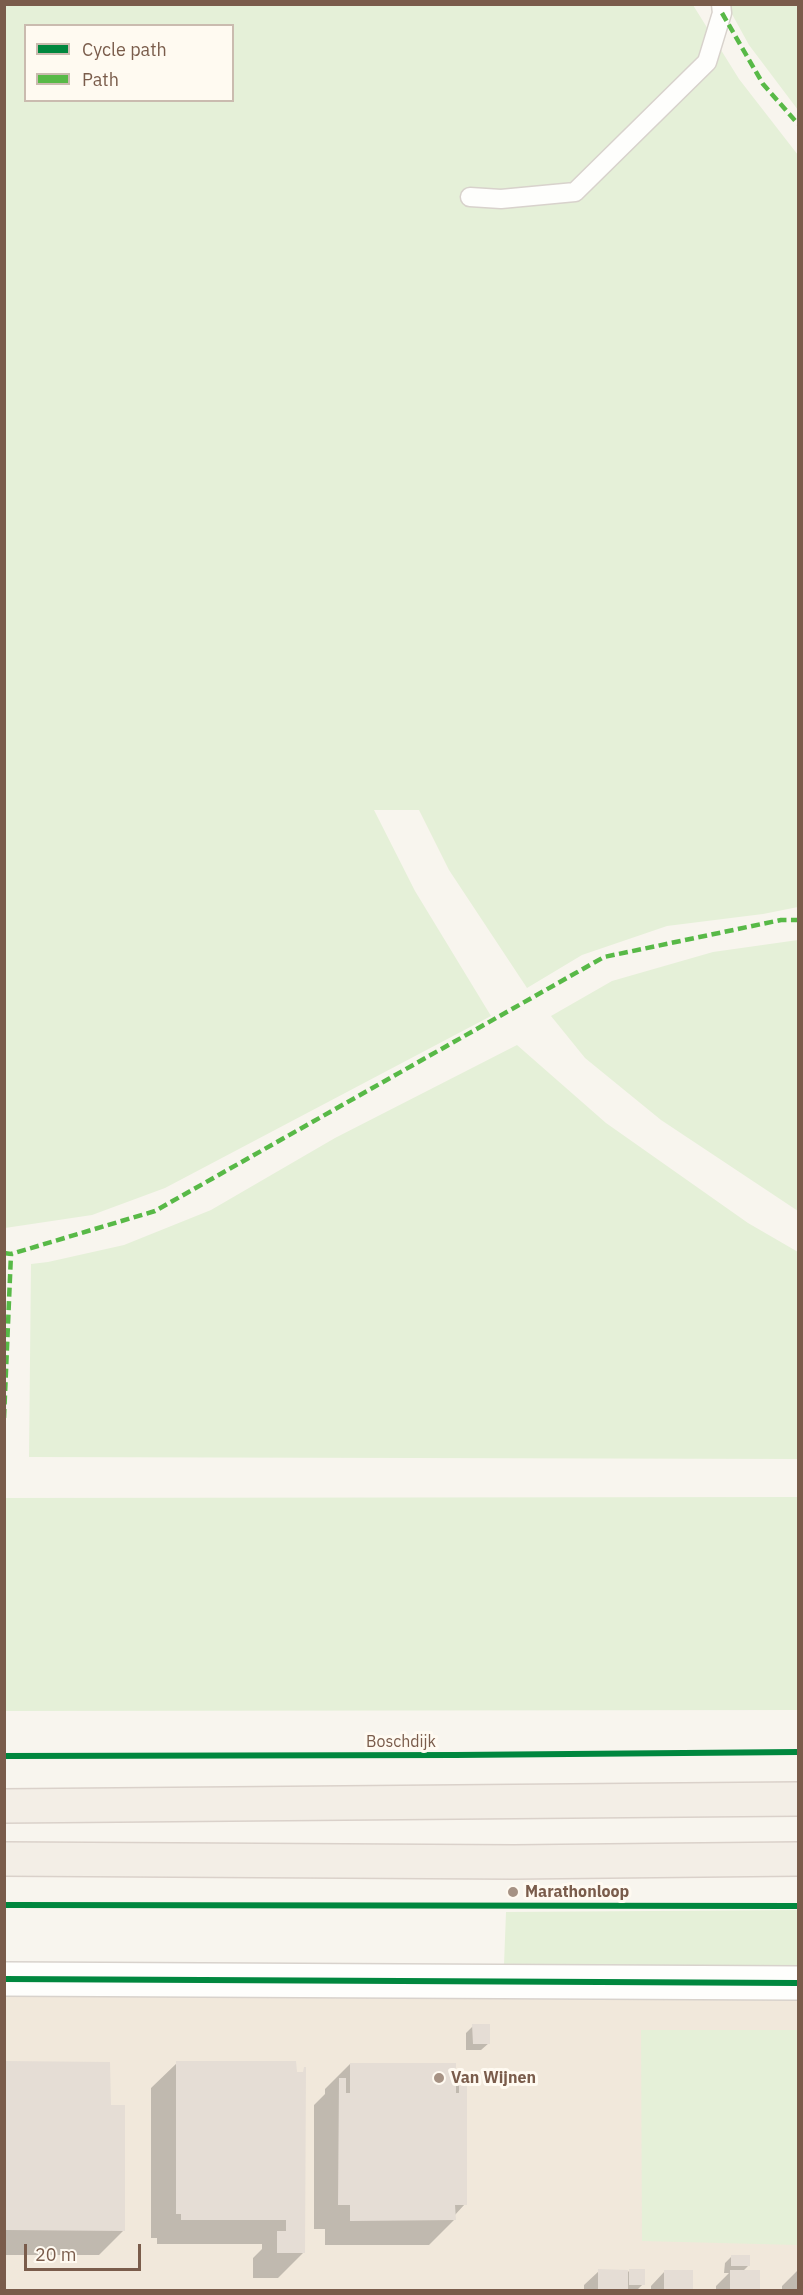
<!DOCTYPE html>
<html>
<head>
<meta charset="utf-8">
<style>
	body { margin:0 }
	#map { position:relative; width:803px; height:2295px; overflow:hidden; background:#f8f5ee; font-family:"IBM Plex Sans",sans-serif }
	canvas { display:block }
	.frame { position:absolute; inset:0; border:6px solid #7a5c4b; pointer-events:none }
	.legend { position:absolute; left:24px; top:24px; width:210px; height:78px; box-sizing:border-box; background:#fffaf1; border:2px solid #cabbaf; margin:0; padding:8px 10px; list-style:none; font-size:18px; color:#7a5c4b }
	.legend li { display:flex; align-items:center; gap:12px; height:30px }
	.legend b { width:30px; border:2px solid #cabbaf }
	.scale { position:absolute; left:24px; top:2244px; width:117px; height:27px; box-sizing:border-box; border:3px solid #7a5c4b; border-top:0; padding-left:8px; font-size:18px; line-height:21px; white-space:nowrap; color:#7a5c4b; -webkit-text-stroke:4px #fffaf1; paint-order:stroke }
</style>
</head>
<body>
<div id="map">
<canvas width="803" height="2295"></canvas>
<div class="frame"></div>
<ul class="legend">
<li><b style="height:8px;background:#00873e"></b>Cycle path</li>
<li><b style="height:8px;background:#58b947"></b>Path</li>
</ul>
<div class="scale">20 m</div>
</div>
<script>
const context = document.querySelector('canvas').getContext('2d');
context.lineJoin = 'round';
function fill(path, color) { context.fillStyle = color; context.fill(path, 'evenodd'); }
function stroke(path, color, width, dash) { context.strokeStyle = color; context.lineWidth = width; context.lineCap = dash ? 'butt' : 'round'; context.setLineDash(dash || []); context.stroke(path); }
function label(font, color, halo, rows, align = 'center') {
  context.font = font + ' "IBM Plex Sans",sans-serif'; context.lineWidth = 6; context.setLineDash([]); context.textBaseline = 'middle'; context.strokeStyle = halo; context.fillStyle = color; for (const [text, x, y, turn = 0] of rows) {
    context.save(); context.translate(x, y); context.rotate((+turn || 0) * Math.PI / 180); context.textAlign = isNaN(turn) ? turn : align; if (halo) context.strokeText(text, 0, 0); context.fillText(text, 0, 0); context.restore();
  }
}
const residential = new Path2D(`
	M 5,1969 L 798,1975 L 798,2290 L 5,2290 Z`);
const green = new Path2D(`
	M 4,5 L 693,5 L 739,79 L 798,155 L 798,907 L 763,914 L 667,926 L 582,955 L 527,988 L 449,870 L 419,810 L 374,810 L 415,891 L 491,1016 L 165,1188 L 92,1215 L 5,1228 ZM 26,26 L 232,26 L 232,100 L 26,100 Z
	M 727,5 L 798,5 L 798,110 L 749,45 Z
	M 798,940 L 798,1211 L 661,1120 L 585,1058 L 551,1016 L 612,981 L 713,952 Z
	M 517,1045 L 606,1123 L 748,1223 L 798,1252 L 798,1459 L 29,1457 L 31,1264 L 48,1262 L 124,1245 L 211,1210 L 335,1138 Z
	M 798,1497 L 798,1710 L 5,1711 L 5,1498 Z
	M 798,1910 L 798,1965 L 504,1965 L 506,1912 Z
	M 641,2030 L 798,2030 L 798,2245 L 642,2241 Z`);
const shadow = new Path2D(`
	M 473,2026 L 489,2043 L 481,2050 L 466,2050 L 466,2033 Z
	M 295,2062 L 303,2253 L 278,2278 L 253,2278 L 253,2258 L 262,2249 L 262,2244 L 157,2244 L 157,2238 L 151,2238 L 151,2088 L 177,2063 Z
	M 4,2063 L 108,2063 L 109,2106 L 124,2230 L 99,2255 L 4,2255 Z
	M 350,2064 L 454,2085 L 460,2079 L 465,2204 L 454,2216 L 454,2220 L 429,2245 L 325,2245 L 325,2229 L 314,2229 L 314,2105 L 325,2094 L 325,2089 Z
	M 732,2256 L 748,2266 L 743,2271 L 758,2272 L 758,2290 L 716,2290 L 716,2286 L 729,2273 L 724,2273 L 725,2263 Z
	M 630,2270 L 643,2284 L 637,2290 L 584,2290 L 584,2285 L 599,2271 L 626,2274 Z
	M 665,2271 L 692,2271 L 692,2290 L 651,2290 L 651,2286 Z
	M 797,2271 L 798,2271 L 798,2290 L 782,2290 L 782,2286 Z`);
const building = new Path2D(`
	M 472,2024 L 490,2024 L 490,2044 L 473,2044 Z
	M 5,2061 L 110,2062 L 111,2105 L 125,2105 L 125,2231 L 5,2230 Z
	M 176,2061 L 296,2061 L 297,2072 L 303,2072 L 304,2067 L 306,2067 L 305,2253 L 277,2253 L 277,2231 L 286,2231 L 286,2220 L 181,2220 L 181,2214 L 176,2214 Z
	M 350,2063 L 456,2063 L 456,2093 L 459,2093 L 459,2078 L 467,2078 L 467,2205 L 455,2205 L 456,2220 L 350,2221 L 350,2205 L 338,2205 L 339,2078 L 346,2078 L 346,2093 L 350,2093 Z
	M 731,2255 L 750,2255 L 750,2266 L 731,2266 Z
	M 598,2269 L 628,2270 L 628,2290 L 598,2290 Z
	M 629,2269 L 645,2269 L 645,2285 L 629,2285 Z
	M 664,2270 L 693,2270 L 693,2290 L 664,2290 Z
	M 730,2270 L 760,2270 L 760,2290 L 730,2290 Z`);
const lane = new Path2D(`
	M 470,197 L 501,199 L 575,192 L 707,62 L 722,13 L 721,4`);
const street = new Path2D(`
	M 4,1979 L 798,1983`);
const primary = new Path2D(`
	M 4,1806 L 798,1799
	M 4,1859 L 514,1862 L 798,1859`);
const quiet = new Path2D(`
	M 722,13 L 763,84 L 798,124
	M 4,1253 L 11,1254 L 155,1211 L 604,957 L 781,920 L 798,920
	M 4,1418 L 11,1254`);
const cycleway = new Path2D(`
	M 4,1756 L 455,1755 L 798,1752
	M 4,1905 L 798,1906
	M 4,1979 L 798,1983`);
const markers = [
	[513,1892,6,"#a69284"],
	[439,2078,6,"#a69284"]
];
const streetNames = [
	["Boschdijk",401,1742]
];
const poiNames = [
	["Marathonloop",525,1892],
	["Van Wijnen",451,2078]
];
fill(residential, '#f1e8db');
fill(green, '#e5f0d8');
fill(shadow, '#0003');
fill(building, '#e5ddd5');
stroke(lane, '#d8d2cc', 21);
stroke(street, '#d8d2cc', 36);
stroke(primary, '#dad1ca', 36);
stroke(lane, '#fefefc', 18);
stroke(street, '#fefefc', 33);
stroke(primary, '#f3eee6', 33);
stroke(quiet, '#58b947', 4.5, [9, 4.5]);
stroke(cycleway, '#00873e', 6);
for (const [x, y, r, color] of markers) { const dot = new Path2D(); dot.arc(x, y, r, 0, 2 * Math.PI); context.fillStyle = color; context.fill(dot); stroke(dot, '#fffaf1', 2); }
label('16px', '#7a5c4b', '#fffaf1', streetNames);
label('bold 16px', '#7a5c4b', '#fffaf1', poiNames, 'left');
</script>
</body>
</html>
